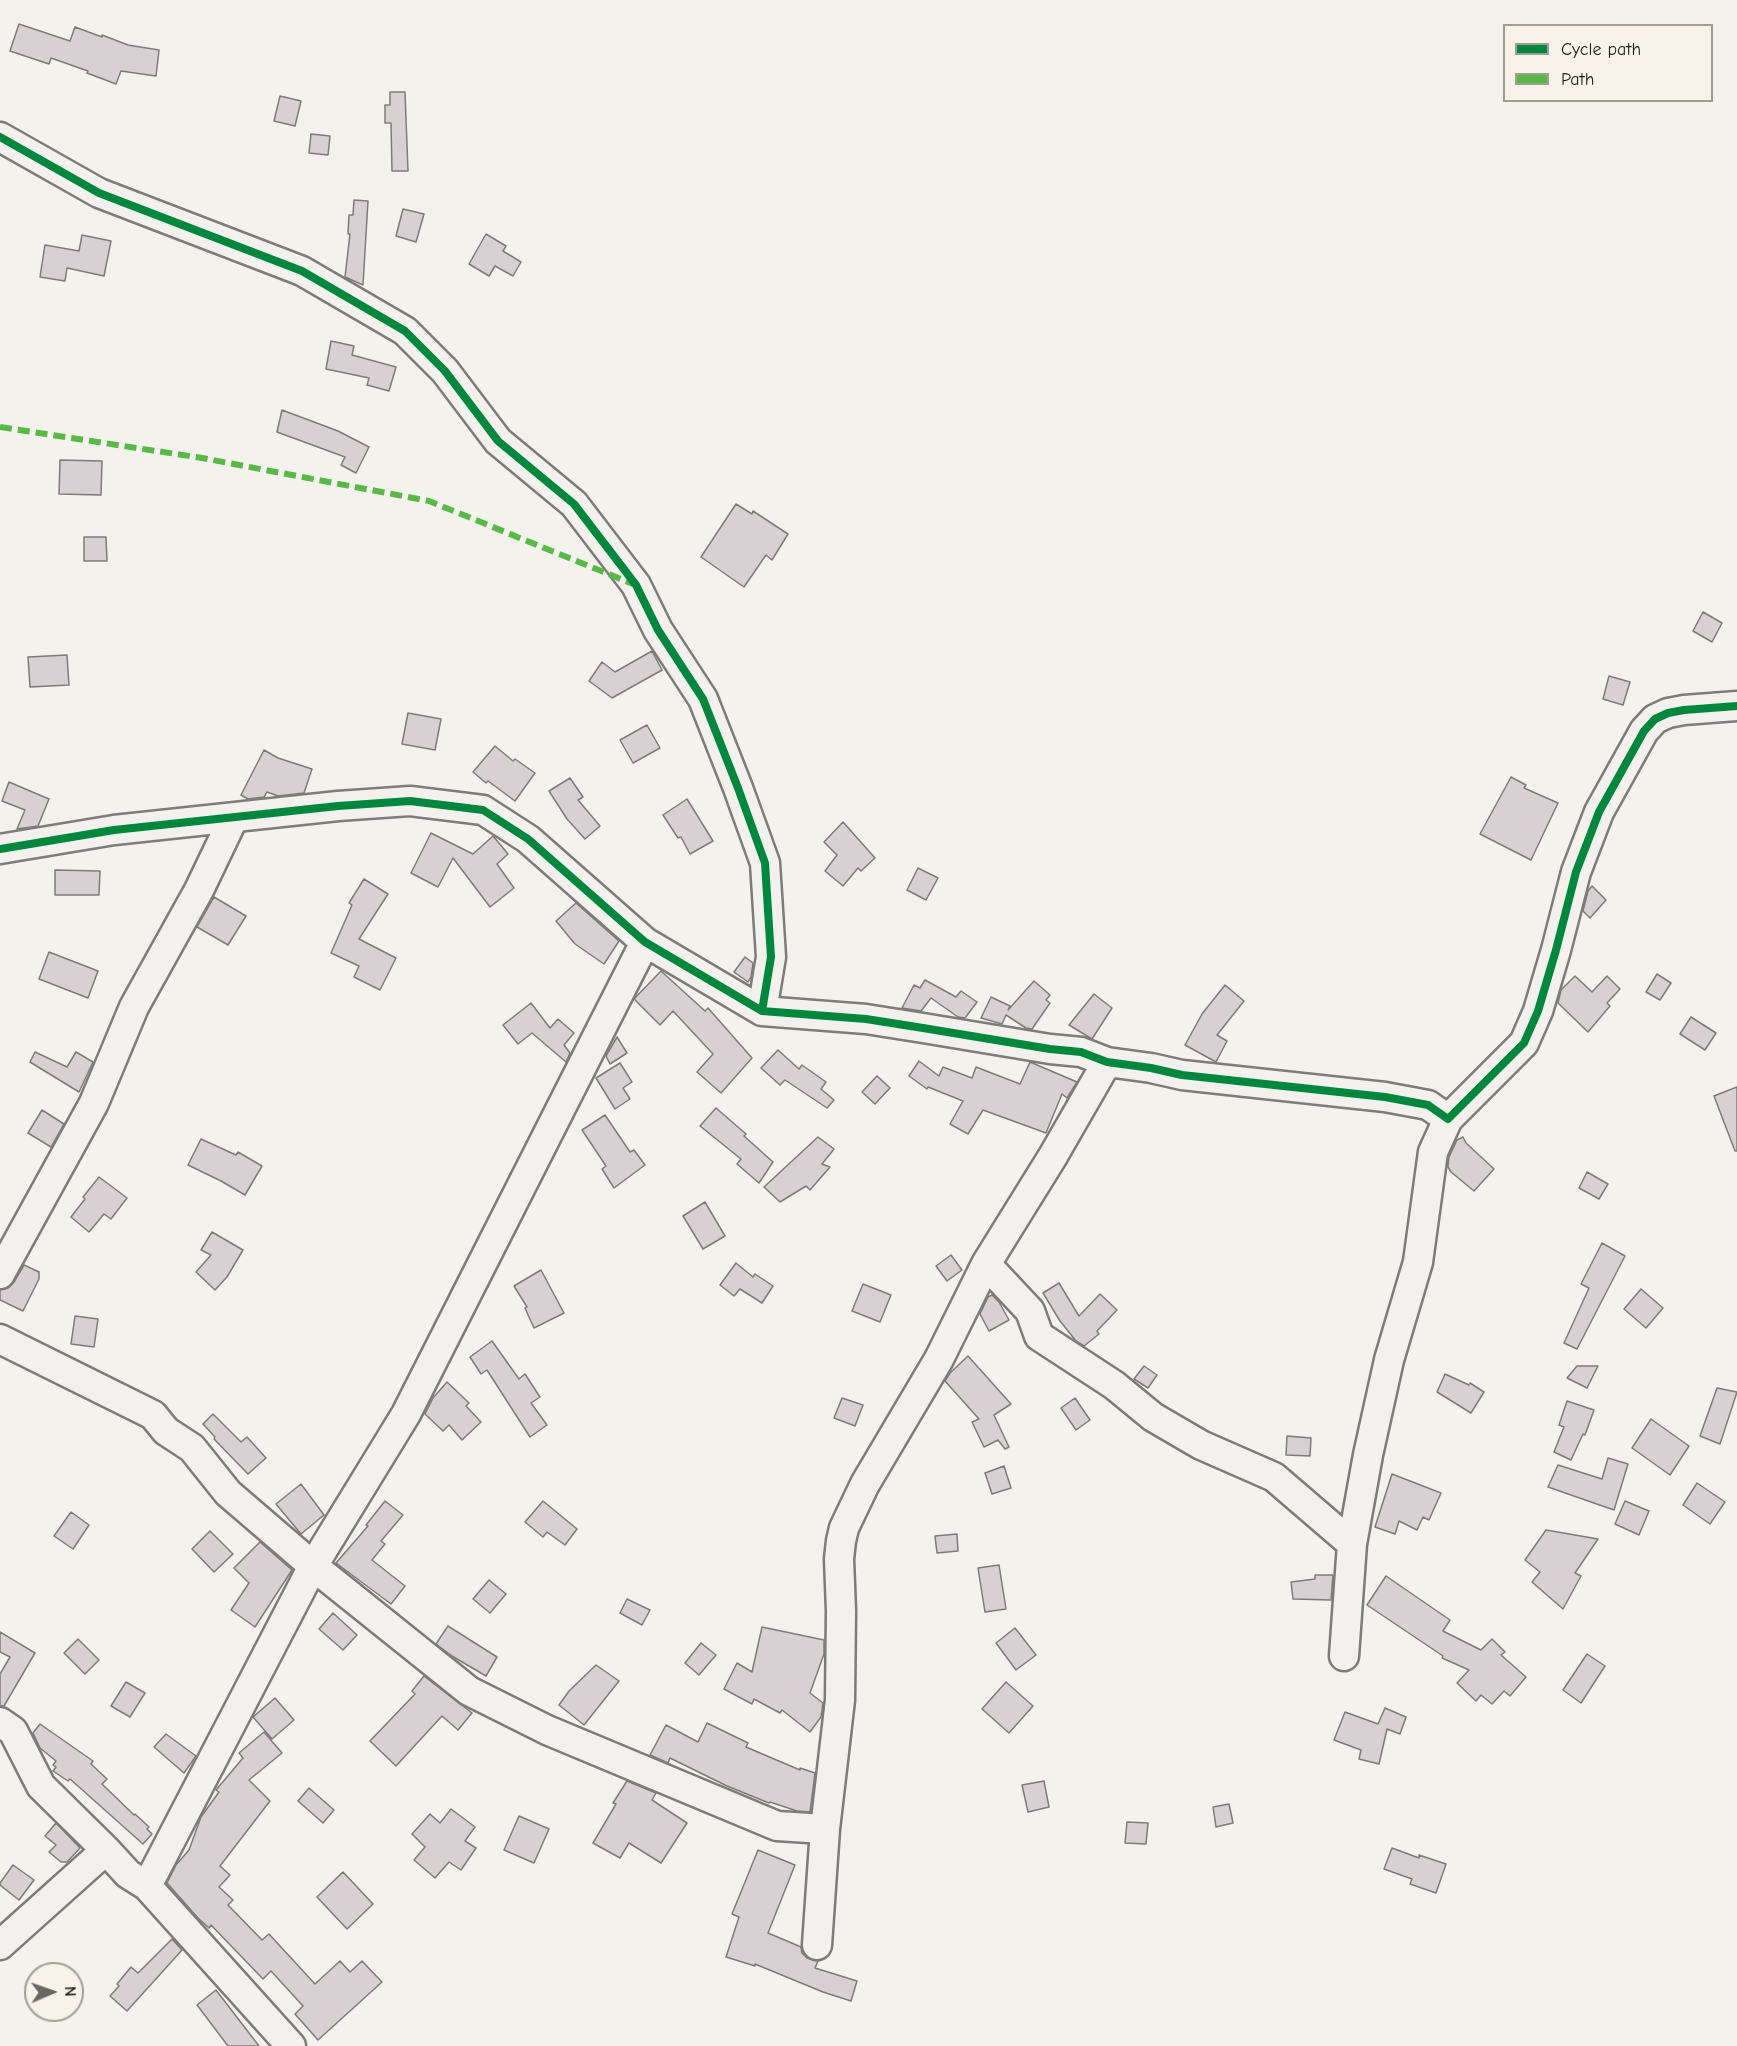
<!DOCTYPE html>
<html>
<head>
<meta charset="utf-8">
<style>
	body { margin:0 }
	#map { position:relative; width:1737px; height:2046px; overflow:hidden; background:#f4f2ec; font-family:"Comic Neue",sans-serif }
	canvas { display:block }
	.legend { position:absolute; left:1503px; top:24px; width:210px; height:78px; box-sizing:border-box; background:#f7f3e8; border:2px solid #9f9d96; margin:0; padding:8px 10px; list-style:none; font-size:18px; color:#1c1c1c }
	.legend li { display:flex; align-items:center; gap:12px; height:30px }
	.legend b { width:30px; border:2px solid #9f9d96 }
	.north { position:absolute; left:24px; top:1962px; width:60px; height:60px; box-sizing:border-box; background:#f7f3e8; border:2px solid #9f9d96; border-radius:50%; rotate:88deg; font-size:16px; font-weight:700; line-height:24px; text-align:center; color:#1c1c1c }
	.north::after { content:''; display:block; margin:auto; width:21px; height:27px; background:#686765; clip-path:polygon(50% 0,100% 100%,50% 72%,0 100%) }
</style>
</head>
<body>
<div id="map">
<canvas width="1737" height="2046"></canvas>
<ul class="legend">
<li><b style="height:8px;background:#00873e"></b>Cycle path</li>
<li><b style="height:8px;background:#58b947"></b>Path</li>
</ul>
<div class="north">N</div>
</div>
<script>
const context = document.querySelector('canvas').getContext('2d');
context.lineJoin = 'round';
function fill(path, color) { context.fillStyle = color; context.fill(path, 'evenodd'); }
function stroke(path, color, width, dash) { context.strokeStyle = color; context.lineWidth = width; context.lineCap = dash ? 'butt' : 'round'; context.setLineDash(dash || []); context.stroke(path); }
const building = new Path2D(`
	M 19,24 L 70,41 L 75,27 L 102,37 L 102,35 L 128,45 L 159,50 L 156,76 L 121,71 L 116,84 L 87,73 L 88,71 L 51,58 L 49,64 L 10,51 Z
	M 390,92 L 405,92 L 408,171 L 392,171 L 391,123 L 385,123 L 385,105 L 390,105 Z
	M 280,96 L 301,101 L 295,126 L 274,121 Z
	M 311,134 L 330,136 L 328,155 L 309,153 Z
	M 354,200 L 368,201 L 363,285 L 345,277 L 350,234 L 348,234 L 349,215 L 353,215 Z
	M 403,209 L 424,214 L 416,242 L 396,236 Z
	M 486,234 L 506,246 L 503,251 L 521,262 L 513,276 L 495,266 L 489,276 L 469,264 Z
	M 82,235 L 111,241 L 104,276 L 67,268 L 65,281 L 40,277 L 45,245 L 79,251 Z
	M 331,341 L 354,346 L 352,355 L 396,367 L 389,391 L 367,385 L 369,378 L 326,369 Z
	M 282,410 L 338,431 L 369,447 L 356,473 L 341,465 L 345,457 L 277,432 Z
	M 60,460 L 102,461 L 101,495 L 59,494 Z
	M 736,504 L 752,514 L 753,511 L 788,534 L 772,560 L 766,555 L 744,587 L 701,557 Z
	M 84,537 L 106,537 L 107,561 L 84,561 Z
	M 1703,612 L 1722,623 L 1712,642 L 1693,631 Z
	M 652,651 L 662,670 L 612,698 L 589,681 L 602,662 L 615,672 Z
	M 67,655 L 69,685 L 30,687 L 28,657 Z
	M 1609,676 L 1630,682 L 1623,705 L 1603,699 Z
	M 408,713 L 441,719 L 435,750 L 402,744 Z
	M 647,725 L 660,748 L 633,763 L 620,740 Z
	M 495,746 L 513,761 L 515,759 L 535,773 L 515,801 L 488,781 L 486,783 L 473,772 Z
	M 264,750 L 278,758 L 312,769 L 304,793 L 278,796 L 267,792 L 264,797 L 248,799 L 241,795 Z
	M 1511,777 L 1526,785 L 1524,788 L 1558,803 L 1531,860 L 1480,834 Z
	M 570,778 L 583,797 L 578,800 L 600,826 L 585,839 L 567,819 L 549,791 Z
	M 9,782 L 49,799 L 38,826 L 17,829 L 25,810 L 2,801 Z
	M 687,799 L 713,841 L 690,854 L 681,837 L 678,838 L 663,815 Z
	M 843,822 L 875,858 L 861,871 L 858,868 L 843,886 L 825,871 L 837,855 L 824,842 Z
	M 431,833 L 473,854 L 493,836 L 508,854 L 497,864 L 514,888 L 490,907 L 453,858 L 438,887 L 411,873 Z
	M 918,868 L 938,878 L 926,900 L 907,890 Z
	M 55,870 L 100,871 L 99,895 L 55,895 Z
	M 364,879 L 388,894 L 359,939 L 396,958 L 380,990 L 354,977 L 359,966 L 331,953 L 352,905 L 349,903 Z
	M 1592,886 L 1606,900 L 1590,918 L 1583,911 L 1588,891 Z
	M 214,897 L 246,916 L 228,945 L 197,927 Z
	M 576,903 L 619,941 L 604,964 L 575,944 L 556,921 Z
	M 49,952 L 98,971 L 88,998 L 39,979 Z
	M 745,957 L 753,963 L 751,977 L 748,982 L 734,972 Z
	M 661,971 L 705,1011 L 708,1008 L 752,1058 L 721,1093 L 697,1072 L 713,1054 L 673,1011 L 660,1025 L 634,999 Z
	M 1657,974 L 1671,983 L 1660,1000 L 1646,992 Z
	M 1575,976 L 1592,992 L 1607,976 L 1620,989 L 1607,1003 L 1610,1006 L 1588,1032 L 1558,1003 L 1561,990 Z
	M 925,980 L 956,997 L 961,991 L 977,1002 L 965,1018 L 958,1017 L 931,998 L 921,1011 L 902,1008 L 914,985 L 920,988 Z
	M 1034,981 L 1050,995 L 1046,1000 L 1050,1003 L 1032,1029 L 1026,1028 L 1006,1015 L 1002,1024 L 981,1018 L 991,997 L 1010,1006 L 1008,1010 Z
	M 1225,985 L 1244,1001 L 1217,1035 L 1227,1041 L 1216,1062 L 1185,1045 L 1202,1014 Z
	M 1094,994 L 1112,1008 L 1092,1039 L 1069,1025 Z
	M 531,1003 L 550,1028 L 558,1019 L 574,1033 L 564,1045 L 570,1053 L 566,1062 L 532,1033 L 518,1044 L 503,1025 Z
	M 1691,1017 L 1716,1033 L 1705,1050 L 1680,1034 Z
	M 617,1037 L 627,1053 L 610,1064 L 606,1056 Z
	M 778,1050 L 799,1069 L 802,1065 L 826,1082 L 821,1089 L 834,1100 L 827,1108 L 785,1080 L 780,1085 L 761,1068 Z
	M 35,1052 L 67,1067 L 76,1052 L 93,1062 L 79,1092 L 30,1062 Z
	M 919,1061 L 939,1076 L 943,1067 L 972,1078 L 976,1067 L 1020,1084 L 1030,1062 L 1077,1082 L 1067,1098 L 1062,1094 L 1046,1133 L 983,1110 L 968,1134 L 950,1124 L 963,1101 L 928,1087 L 927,1089 L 909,1076 Z
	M 620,1063 L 632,1082 L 623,1088 L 630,1099 L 615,1109 L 596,1078 Z
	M 877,1076 L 890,1088 L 875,1104 L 862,1092 Z
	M 1737,1087 L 1737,1151 L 1735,1151 L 1714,1096 Z
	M 716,1108 L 746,1134 L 744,1136 L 773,1162 L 759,1183 L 737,1164 L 741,1159 L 700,1126 Z
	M 42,1110 L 64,1124 L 51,1147 L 28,1133 Z
	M 605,1115 L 630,1152 L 634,1150 L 645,1165 L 614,1188 L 602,1169 L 606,1166 L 582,1130 Z
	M 818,1137 L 834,1149 L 822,1164 L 830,1167 L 810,1190 L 806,1186 L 780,1202 L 764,1187 Z
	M 1463,1137 L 1466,1143 L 1494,1169 L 1474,1191 L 1451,1172 L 1448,1167 L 1449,1157 L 1457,1140 Z
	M 201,1139 L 236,1155 L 238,1152 L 262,1166 L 245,1195 L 221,1181 L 188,1165 Z
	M 1587,1172 L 1608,1184 L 1599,1199 L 1579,1188 Z
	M 99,1177 L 127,1198 L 111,1219 L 104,1214 L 89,1232 L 71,1217 L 85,1199 L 83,1197 Z
	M 705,1202 L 725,1236 L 703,1249 L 683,1216 Z
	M 212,1232 L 243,1250 L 227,1277 L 215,1290 L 196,1272 L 211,1255 L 201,1250 Z
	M 1602,1243 L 1625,1256 L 1577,1349 L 1564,1343 L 1589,1288 L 1581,1284 Z
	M 951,1255 L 962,1270 L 947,1281 L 936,1266 Z
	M 736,1263 L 753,1277 L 755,1274 L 773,1286 L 762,1303 L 740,1289 L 734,1296 L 720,1285 Z
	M 24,1265 L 39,1272 L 39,1279 L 23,1311 L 0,1300 L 0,1290 L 8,1288 L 14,1282 Z
	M 541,1270 L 564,1313 L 534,1328 L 525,1308 L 527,1307 L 514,1286 Z
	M 1059,1283 L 1079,1316 L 1100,1294 L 1117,1310 L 1097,1331 L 1099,1334 L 1084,1346 L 1076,1341 L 1060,1321 L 1043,1293 Z
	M 863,1284 L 891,1295 L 880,1322 L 852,1311 Z
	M 1641,1289 L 1663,1308 L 1646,1328 L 1624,1309 Z
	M 992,1295 L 999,1302 L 1009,1320 L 989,1331 L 980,1314 L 988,1297 Z
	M 75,1316 L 98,1319 L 94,1347 L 71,1344 Z
	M 492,1341 L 519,1379 L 525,1374 L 540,1397 L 531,1403 L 547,1425 L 530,1437 L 487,1370 L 481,1374 L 470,1357 Z
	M 968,1356 L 1011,1404 L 994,1415 L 1009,1447 L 1005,1449 L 998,1440 L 984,1447 L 972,1422 L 979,1419 L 945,1381 L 950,1373 Z
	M 1144,1366 L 1157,1375 L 1148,1388 L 1134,1379 Z
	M 1577,1366 L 1598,1366 L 1587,1388 L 1567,1378 Z
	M 1445,1374 L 1469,1385 L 1470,1383 L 1484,1392 L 1471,1413 L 1437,1392 Z
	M 447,1382 L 469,1403 L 466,1406 L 481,1422 L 462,1440 L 449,1425 L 443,1431 L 425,1414 L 433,1398 Z
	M 1717,1388 L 1737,1392 L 1720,1444 L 1700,1436 Z
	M 842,1398 L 863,1405 L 855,1426 L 834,1418 Z
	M 1075,1398 L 1090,1420 L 1076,1430 L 1061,1408 Z
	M 1567,1401 L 1594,1410 L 1585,1435 L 1583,1434 L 1571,1460 L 1554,1452 L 1564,1427 L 1559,1425 Z
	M 213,1414 L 241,1442 L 247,1437 L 266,1458 L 248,1474 L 214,1439 L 215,1437 L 203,1424 Z
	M 1651,1419 L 1689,1446 L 1670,1475 L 1632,1448 Z
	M 1287,1436 L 1311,1438 L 1310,1456 L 1286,1455 Z
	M 1608,1458 L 1628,1464 L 1614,1510 L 1548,1487 L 1558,1465 L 1602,1479 Z
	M 1004,1466 L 1011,1488 L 992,1494 L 985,1473 Z
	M 1392,1474 L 1441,1493 L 1429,1520 L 1423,1517 L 1417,1530 L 1399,1521 L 1395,1534 L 1375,1527 Z
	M 1697,1483 L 1725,1502 L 1710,1524 L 1683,1505 Z
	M 301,1484 L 324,1515 L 301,1534 L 276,1504 Z
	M 385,1501 L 403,1515 L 381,1541 L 385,1544 L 372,1560 L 405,1586 L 391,1604 L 336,1563 L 368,1526 L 366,1525 Z
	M 543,1501 L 577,1529 L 565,1545 L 547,1532 L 543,1537 L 525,1522 Z
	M 1625,1501 L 1649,1511 L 1639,1535 L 1615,1524 Z
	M 71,1512 L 89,1525 L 73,1549 L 54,1536 Z
	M 1546,1530 L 1598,1539 L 1575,1573 L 1581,1576 L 1563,1609 L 1532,1582 L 1540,1572 L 1525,1560 Z
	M 210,1531 L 233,1554 L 214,1572 L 192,1549 Z
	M 957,1534 L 958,1551 L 937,1553 L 935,1536 Z
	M 260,1542 L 292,1570 L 255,1627 L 231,1610 L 249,1583 L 234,1568 Z
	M 999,1565 L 1006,1609 L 985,1612 L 978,1568 Z
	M 1315,1575 L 1333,1575 L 1331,1600 L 1293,1599 L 1291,1582 L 1315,1579 Z
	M 1386,1576 L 1450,1620 L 1443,1631 L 1481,1650 L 1492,1639 L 1505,1652 L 1501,1655 L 1526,1677 L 1510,1696 L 1504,1691 L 1492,1704 L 1481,1695 L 1476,1701 L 1457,1683 L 1469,1670 L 1442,1658 L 1443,1656 L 1367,1605 Z
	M 489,1580 L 506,1594 L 490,1613 L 473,1599 Z
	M 627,1599 L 650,1610 L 642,1625 L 620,1613 Z
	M 333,1613 L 357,1635 L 343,1650 L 319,1629 Z
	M 448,1626 L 497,1657 L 486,1676 L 452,1656 L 436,1644 Z
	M 762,1627 L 824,1640 L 824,1654 L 810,1693 L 823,1703 L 821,1717 L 810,1732 L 782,1710 L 780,1713 L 754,1699 L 752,1704 L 724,1689 L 737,1663 L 752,1672 Z
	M 1015,1628 L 1036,1655 L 1016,1670 L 996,1643 Z
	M 0,1632 L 35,1653 L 4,1706 L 0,1706 L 0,1674 L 10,1657 L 0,1652 Z
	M 78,1639 L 99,1660 L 85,1674 L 64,1653 Z
	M 701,1643 L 716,1655 L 699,1675 L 685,1663 Z
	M 1587,1654 L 1605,1666 L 1581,1703 L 1563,1690 Z
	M 596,1665 L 619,1681 L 584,1725 L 559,1705 L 569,1691 Z
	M 424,1676 L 472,1713 L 458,1730 L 442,1716 L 396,1766 L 370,1741 L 415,1694 L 412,1691 Z
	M 126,1682 L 145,1693 L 130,1717 L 111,1706 Z
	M 1006,1682 L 1033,1706 L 1009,1733 L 982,1709 Z
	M 275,1698 L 294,1720 L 272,1739 L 253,1717 Z
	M 1385,1708 L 1406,1717 L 1400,1734 L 1387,1729 L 1379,1764 L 1359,1759 L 1361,1750 L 1334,1740 L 1345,1712 L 1378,1724 Z
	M 707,1723 L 748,1743 L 746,1747 L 800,1770 L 800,1768 L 815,1773 L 810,1812 L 797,1811 L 770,1802 L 769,1803 L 727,1786 L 670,1758 L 668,1763 L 650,1755 L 666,1725 L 698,1742 Z
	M 40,1724 L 93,1761 L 91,1764 L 107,1779 L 102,1784 L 134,1815 L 135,1814 L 149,1827 L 147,1829 L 152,1834 L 143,1844 L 70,1779 L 68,1781 L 53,1771 L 56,1767 L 53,1765 L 56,1761 L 40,1748 L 33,1733 Z
	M 264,1732 L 282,1753 L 249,1780 L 270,1801 L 220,1866 L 230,1875 L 219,1887 L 233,1900 L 228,1905 L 262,1940 L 269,1934 L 315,1984 L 340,1961 L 350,1972 L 362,1961 L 382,1982 L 318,2040 L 295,2014 L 303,2006 L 271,1971 L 263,1979 L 211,1925 L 209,1928 L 198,1918 L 167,1883 L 176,1865 L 189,1850 L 201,1817 L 219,1792 L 216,1790 L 243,1758 L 239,1753 Z
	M 166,1734 L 196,1756 L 184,1773 L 154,1747 Z
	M 627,1781 L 656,1793 L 652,1800 L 687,1823 L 661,1863 L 629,1843 L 620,1858 L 593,1843 L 616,1804 L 613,1803 Z
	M 1044,1781 L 1049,1807 L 1028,1812 L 1022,1785 Z
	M 309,1788 L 334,1810 L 323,1823 L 298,1801 Z
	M 1229,1804 L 1233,1823 L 1216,1827 L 1213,1807 Z
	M 451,1809 L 475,1827 L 465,1841 L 476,1848 L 461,1870 L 449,1862 L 435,1878 L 414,1860 L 425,1847 L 412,1834 L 430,1814 L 440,1823 Z
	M 519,1816 L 549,1829 L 534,1863 L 504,1850 Z
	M 1127,1822 L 1148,1823 L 1146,1844 L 1125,1843 Z
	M 56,1823 L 80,1848 L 67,1862 L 61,1862 L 49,1852 L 56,1845 L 45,1836 Z
	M 1392,1848 L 1419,1858 L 1419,1855 L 1446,1864 L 1436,1893 L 1410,1884 L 1412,1879 L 1384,1869 Z
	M 758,1850 L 795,1865 L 768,1933 L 801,1947 L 802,1953 L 807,1958 L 818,1961 L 815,1968 L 857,1981 L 851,2001 L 823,1992 L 755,1964 L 755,1966 L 726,1957 L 739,1917 L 732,1914 Z
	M 13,1865 L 34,1880 L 19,1900 L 0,1885 L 0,1883 Z
	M 343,1872 L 373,1904 L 347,1929 L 317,1897 Z
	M 172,1939 L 182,1950 L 127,2011 L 110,1996 L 119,1986 L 117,1984 L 131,1967 L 138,1973 Z
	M 216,1990 L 259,2046 L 228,2046 L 197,2005 Z`);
const minor = new Path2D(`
	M 0,137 L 99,193 L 302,271 L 405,331 L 445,371 L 498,441 L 574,504 L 636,585 L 658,630 L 703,699 L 738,788 L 765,863 L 771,957 L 762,1011
	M 0,849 L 114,830 L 338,806 L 410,801 L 483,810 L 528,839 L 645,942 L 762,1011 L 866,1019 L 923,1028 L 1050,1049 L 1081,1052 L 1107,1062 L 1151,1068 L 1182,1075 L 1385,1097 L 1428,1105 L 1448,1119 L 1524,1043 L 1538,1011 L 1556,950 L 1576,872 L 1599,812 L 1644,731 L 1655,719 L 1668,713 L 1684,710 L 1737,706
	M 986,1264 L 1030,1311 L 1039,1336 L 1114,1385 L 1153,1417 L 1201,1445 L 1274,1477 L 1352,1544
	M 0,1274 L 94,1103 L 134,1007 L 199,890 L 234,817
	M 0,1339 L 153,1415 L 166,1431 L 192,1448 L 228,1493 L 313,1566 L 469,1691 L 547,1730 L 777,1826 L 825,1829
	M 1344,1656 L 1352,1544 L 1368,1455 L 1389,1360 L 1418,1262 L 1433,1152 L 1448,1119
	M 0,1722 L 13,1731 L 41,1786 L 106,1850 L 128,1874 L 147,1886 L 291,2046
	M 147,1886 L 313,1566 L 406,1414 L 645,942
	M 0,1945 L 106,1850
	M 817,1945 L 825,1829 L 840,1700 L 841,1611 L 839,1559 L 841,1541 L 844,1528 L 865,1484 L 939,1359 L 986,1264 L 1053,1156 L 1107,1062`);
const quiet = new Path2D(`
	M 0,427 L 202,458 L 429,501 L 633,584`);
const cycleway = new Path2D(`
	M 0,137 L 99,193 L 302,271 L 405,331 L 445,371 L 498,441 L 574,504 L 636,585 L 658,630 L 703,699 L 738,788 L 765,863 L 771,957 L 762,1011
	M 0,849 L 114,830 L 338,806 L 410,801 L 483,810 L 528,839 L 645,942 L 762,1011 L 866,1019 L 923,1028 L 1050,1049 L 1081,1052 L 1107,1062 L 1151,1068 L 1182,1075 L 1385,1097 L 1428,1105 L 1448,1119 L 1524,1043 L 1538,1011 L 1556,950 L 1576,872 L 1599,812 L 1644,731 L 1655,719 L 1668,713 L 1684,710 L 1737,706`);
fill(building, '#d9d0d4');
stroke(building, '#7d7c7a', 1.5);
stroke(minor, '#7d7c7a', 33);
stroke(minor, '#f2f1ed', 28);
stroke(quiet, '#58b947', 6, [12, 6]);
stroke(cycleway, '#00873e', 8);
</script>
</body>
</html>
